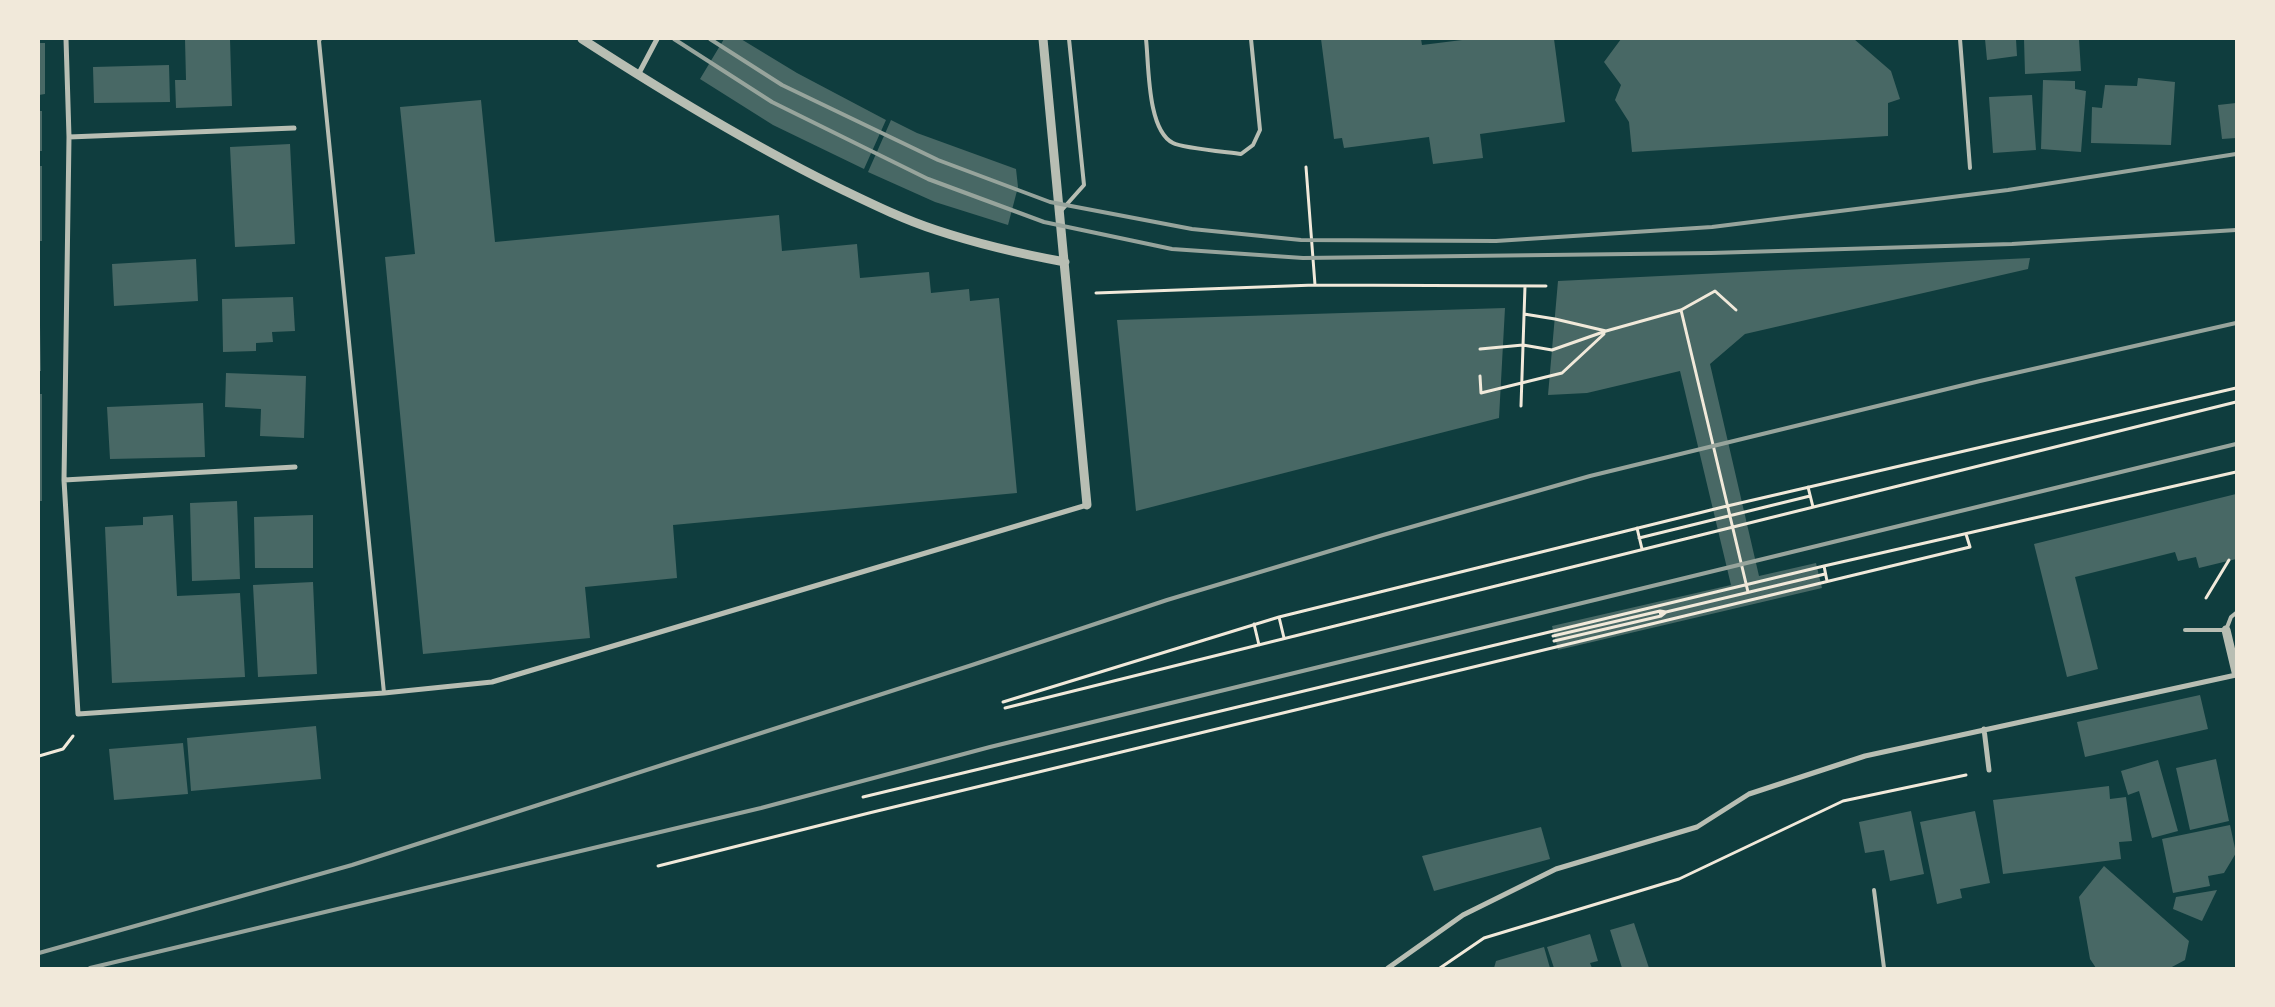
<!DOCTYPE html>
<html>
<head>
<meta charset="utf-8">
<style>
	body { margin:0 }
	#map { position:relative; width:2275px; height:1007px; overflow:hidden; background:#0f3d3e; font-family:Cabin,sans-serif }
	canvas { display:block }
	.frame { position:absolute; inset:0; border:40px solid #f1e9da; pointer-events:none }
</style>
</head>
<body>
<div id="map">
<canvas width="2275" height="1007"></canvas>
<div class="frame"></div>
</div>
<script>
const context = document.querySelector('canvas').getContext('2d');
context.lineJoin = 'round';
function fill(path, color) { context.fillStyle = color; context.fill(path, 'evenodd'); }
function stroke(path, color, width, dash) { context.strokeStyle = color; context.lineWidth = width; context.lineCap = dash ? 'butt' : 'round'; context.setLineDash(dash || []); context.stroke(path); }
const building = new Path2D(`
	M 185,39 L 230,39 L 232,106 L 176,108 L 175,80 L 186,80 Z
	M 724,39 L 741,39 L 797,73 L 886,120 L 864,169 L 773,125 L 700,79 Z
	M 1321,39 L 1421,39 L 1422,45 L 1470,39 L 1554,39 L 1565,122 L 1480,134 L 1483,158 L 1433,164 L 1429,137 L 1344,148 L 1342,138 L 1334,139 Z
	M 1621,39 L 1854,39 L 1891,71 L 1900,99 L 1888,103 L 1888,136 L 1632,152 L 1629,122 L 1615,100 L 1621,85 L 1604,62 Z
	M 1985,39 L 2016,39 L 2017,56 L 1987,60 Z
	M 2024,39 L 2079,39 L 2081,71 L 2025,74 Z
	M 39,43 L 45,43 L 45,94 L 39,95 Z
	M 169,65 L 170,102 L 94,103 L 93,67 Z
	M 2138,78 L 2175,82 L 2171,145 L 2091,143 L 2092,107 L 2102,108 L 2105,85 L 2137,86 Z
	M 2043,80 L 2075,81 L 2075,89 L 2086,91 L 2081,152 L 2041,149 Z
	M 2032,95 L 2036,150 L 1993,153 L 1989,97 Z
	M 481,100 L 495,242 L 779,215 L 782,251 L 857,244 L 860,278 L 929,272 L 931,293 L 969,289 L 970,301 L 999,298 L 1017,493 L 673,525 L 677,578 L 585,587 L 590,638 L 423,654 L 385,257 L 415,254 L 400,107 Z
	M 2236,103 L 2236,138 L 2222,139 L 2218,105 Z
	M 39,111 L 42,111 L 42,151 L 39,151 Z
	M 891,120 L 917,133 L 1016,169 L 1018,187 L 1008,225 L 935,202 L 868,172 Z
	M 290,144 L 295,244 L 235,247 L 230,147 Z
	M 39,166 L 42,166 L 42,241 L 39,241 Z
	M 2030,258 L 2028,269 L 1745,334 L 1710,364 L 1759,576 L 1816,563 L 1822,588 L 1558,650 L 1552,626 L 1731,585 L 1680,371 L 1587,393 L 1548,395 L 1558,281 Z
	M 196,259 L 198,301 L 114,306 L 112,264 Z
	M 293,297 L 295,331 L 272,332 L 273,342 L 256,343 L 256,351 L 223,352 L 222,299 Z
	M 1505,308 L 1499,418 L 1136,511 L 1117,320 Z
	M 39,325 L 40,325 L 41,371 L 39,371 Z
	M 226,373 L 306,376 L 304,438 L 260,436 L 261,409 L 225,407 Z
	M 39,394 L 42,394 L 42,501 L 39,501 Z
	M 203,403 L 205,457 L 110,459 L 107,407 Z
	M 2236,494 L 2236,559 L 2199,568 L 2196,557 L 2178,561 L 2175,552 L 2075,577 L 2098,669 L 2067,677 L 2034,544 Z
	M 237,501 L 240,579 L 192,581 L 190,503 Z
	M 173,515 L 177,596 L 240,593 L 245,677 L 112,683 L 105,527 L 143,525 L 143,517 Z
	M 313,515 L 313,568 L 255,568 L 254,517 Z
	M 313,582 L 317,674 L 258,677 L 253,585 Z
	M 2200,695 L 2208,729 L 2085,757 L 2077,722 Z
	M 316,726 L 321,779 L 191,791 L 187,738 Z
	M 183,743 L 188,794 L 114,800 L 109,749 Z
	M 2216,759 L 2229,821 L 2190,830 L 2176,768 Z
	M 2158,760 L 2178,831 L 2152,838 L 2139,791 L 2128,795 L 2121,771 Z
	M 2109,786 L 2110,799 L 2126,797 L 2132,841 L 2119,842 L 2121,859 L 2003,874 L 1993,800 Z
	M 1911,811 L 1924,874 L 1890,881 L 1884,850 L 1865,853 L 1859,822 Z
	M 1975,811 L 1990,883 L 1960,889 L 1962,898 L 1937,904 L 1920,822 Z
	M 2230,825 L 2236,853 L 2224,873 L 2208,876 L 2210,886 L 2173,893 L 2162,839 Z
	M 1541,827 L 1550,859 L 1434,891 L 1422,856 Z
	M 2104,866 L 2189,941 L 2185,960 L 2170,968 L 2096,968 L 2090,959 L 2079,897 Z
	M 2217,890 L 2202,921 L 2173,909 L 2176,897 Z
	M 1634,923 L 1649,968 L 1622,968 L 1610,930 Z
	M 1590,934 L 1598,961 L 1590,963 L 1592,968 L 1554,968 L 1547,947 Z
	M 1544,947 L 1550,968 L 1494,968 L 1496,961 Z`);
const path = new Path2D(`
	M 1306,167 L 1315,285
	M 1096,293 L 1315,285 L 1546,286
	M 1681,310 L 1748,592
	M 1524,314 L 1555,319 L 1606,331
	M 1480,349 L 1523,345 L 1552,350 L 1606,331 L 1681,310 L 1715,291 L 1736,310
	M 1480,376 L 1481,393 L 1562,373 L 1604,334
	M 1521,406 L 1525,286
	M 1808,487 L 1813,507
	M 1637,528 L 1642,549
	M 1639,538 L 1810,496
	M 1824,566 L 1827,581
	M 2206,598 L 2229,560
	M 1666,612 L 1660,611 L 1661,616 L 1666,612 L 1825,574
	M 1279,617 L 1284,638
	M 1254,624 L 1259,645
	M 1553,636 L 1660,611
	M 1554,641 L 1661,616
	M 1003,702 L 1279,617 L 1723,507 L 2236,388
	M 1005,708 L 2236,402
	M 39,756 L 63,749 L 73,736
	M 863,797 L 1824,566 L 2236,472
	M 658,866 L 869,813 L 1970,547 L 1966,534
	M 1440,968 L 1484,938 L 1679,879 L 1843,801 L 1966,775`);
const service = new Path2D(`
	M 320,39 L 319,41 L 384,693
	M 1146,39 C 1149,65 1147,130 1173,143 C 1182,148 1227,152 1241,154 L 1253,145 L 1260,130 L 1251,39
	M 1960,39 L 1970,168
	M 1060,212 L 1084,185 L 1069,39
	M 2185,630 L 2226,630 L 2231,617 L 2236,613
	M 1874,890 L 1884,968`);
const minor = new Path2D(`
	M 66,39 L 69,137 L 64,480 L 78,714 L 384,693 L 492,682 L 1087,505
	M 638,75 L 657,39
	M 69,137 L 294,128
	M 64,480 L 295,467
	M 1984,729 L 1989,770
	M 1388,968 L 1463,915 L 1556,869 L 1697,827 L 1749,794 L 1865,756 L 2236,675`);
const tertiary = new Path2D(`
	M 582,39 C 667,94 754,147 845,191 C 874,205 905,220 936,230 C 978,244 1021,254 1065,262
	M 1043,39 L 1087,505
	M 2226,630 L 2236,672`);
const rail = new Path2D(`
	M 674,39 L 772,102 L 928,179 L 1044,222 L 1172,249 L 1303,258 L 1711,253 L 2012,244 L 2236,230
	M 710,39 L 782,85 L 938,160 L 1050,202 L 1192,229 L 1301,240 L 1496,241 L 1712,227 L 2008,190 L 2236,154
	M 39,953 L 352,865 L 972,665 L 1167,600 L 1383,535 L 1590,476 L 1980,381 L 2236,323
	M 90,968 L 761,808 L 990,747 L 2236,444`);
fill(building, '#486865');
stroke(path, '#f1e9da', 3);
stroke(service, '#b8beb3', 4);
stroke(minor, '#b8beb3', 5);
stroke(tertiary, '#b8beb3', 9);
stroke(rail, '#97a49c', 4);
</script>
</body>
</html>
